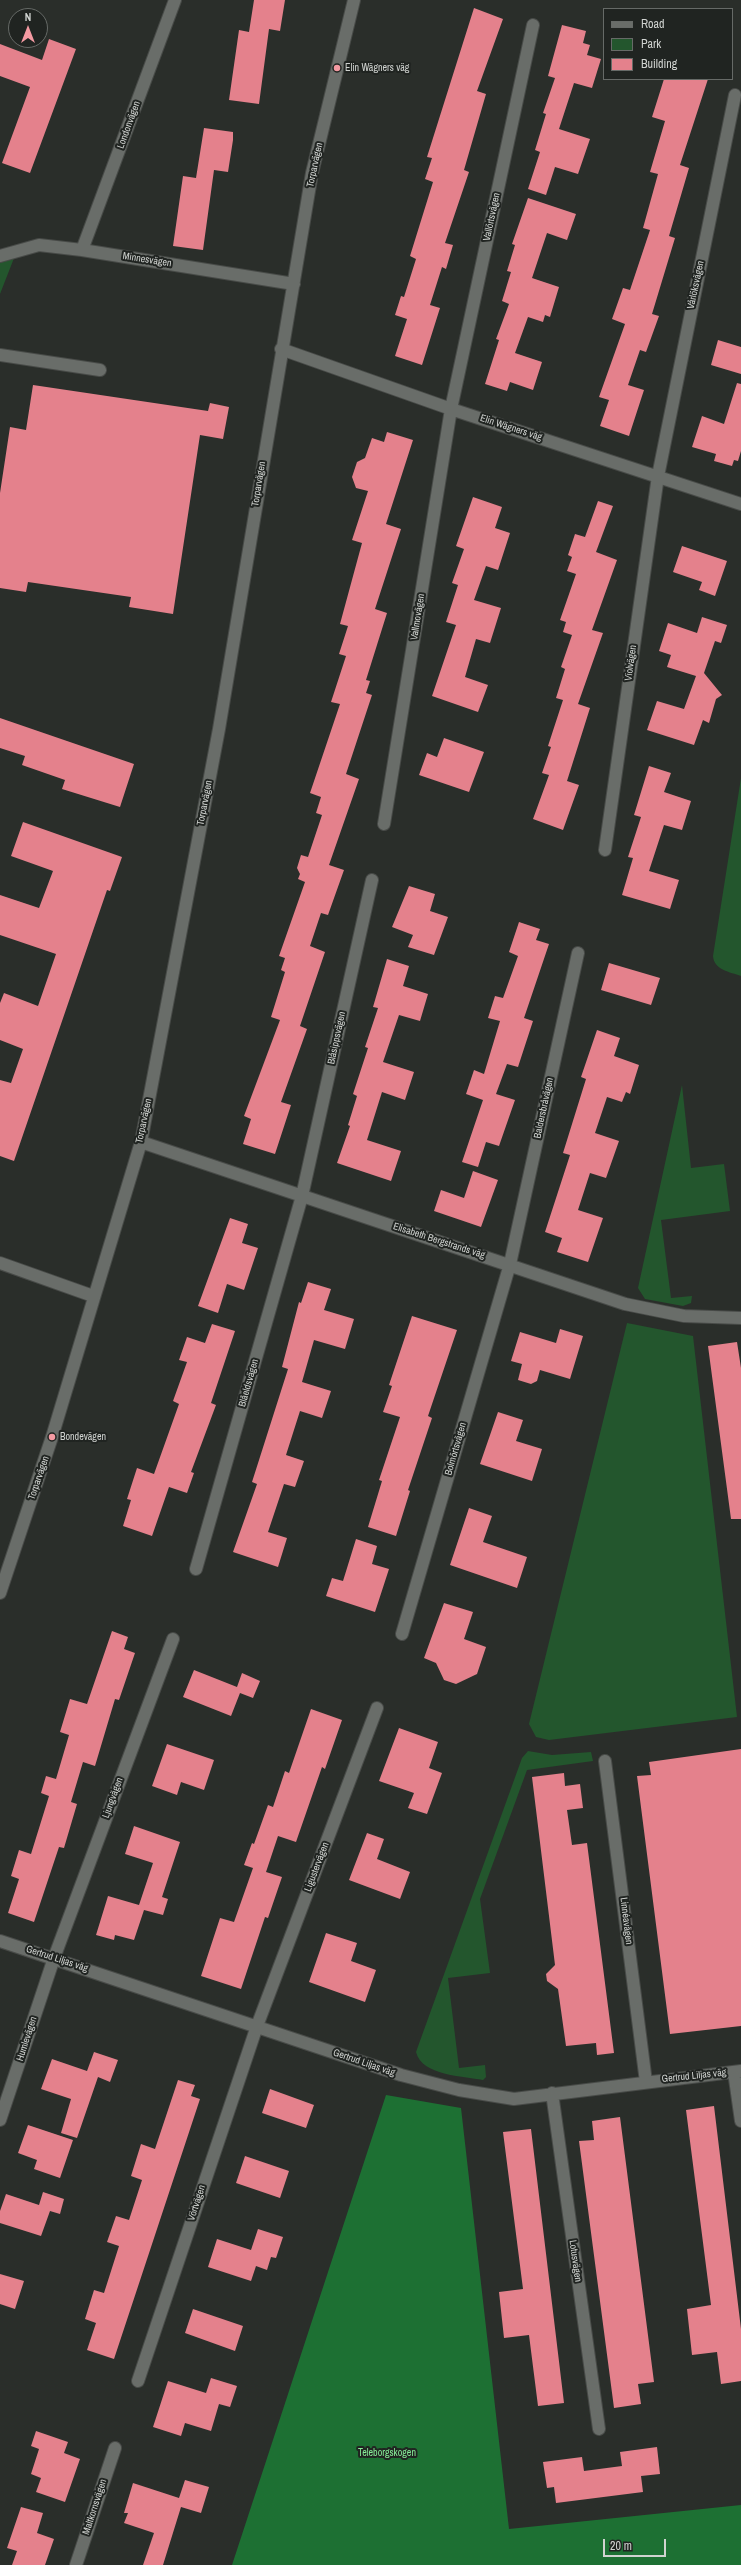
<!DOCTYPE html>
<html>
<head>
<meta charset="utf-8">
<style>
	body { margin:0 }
	#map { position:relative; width:741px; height:2565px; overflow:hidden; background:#2a2e2a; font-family:"Archivo Narrow",sans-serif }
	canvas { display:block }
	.legend { position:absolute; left:603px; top:8px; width:130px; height:72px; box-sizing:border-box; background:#202421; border:1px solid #666a67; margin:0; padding:5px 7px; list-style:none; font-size:12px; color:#d0d3d0 }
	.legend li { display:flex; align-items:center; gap:8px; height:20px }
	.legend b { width:20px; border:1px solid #666a67 }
	.north { position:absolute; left:8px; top:8px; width:40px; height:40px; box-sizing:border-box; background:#202421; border:1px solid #666a67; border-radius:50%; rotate:0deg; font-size:11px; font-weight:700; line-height:16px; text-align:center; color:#d0d3d0 }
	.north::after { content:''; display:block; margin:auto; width:14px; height:18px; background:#f49aa2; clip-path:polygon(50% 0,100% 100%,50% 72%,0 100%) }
	.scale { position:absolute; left:603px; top:2539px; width:63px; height:18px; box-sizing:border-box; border:2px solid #d0d3d0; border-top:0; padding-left:5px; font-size:12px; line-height:14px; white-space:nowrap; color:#d0d3d0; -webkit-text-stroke:3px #202421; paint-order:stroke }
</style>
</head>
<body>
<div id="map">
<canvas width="741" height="2565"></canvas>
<ul class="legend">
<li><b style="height:5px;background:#696d69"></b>Road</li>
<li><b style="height:11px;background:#23562d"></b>Park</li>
<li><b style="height:11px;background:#e4818c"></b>Building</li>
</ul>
<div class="north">N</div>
<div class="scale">20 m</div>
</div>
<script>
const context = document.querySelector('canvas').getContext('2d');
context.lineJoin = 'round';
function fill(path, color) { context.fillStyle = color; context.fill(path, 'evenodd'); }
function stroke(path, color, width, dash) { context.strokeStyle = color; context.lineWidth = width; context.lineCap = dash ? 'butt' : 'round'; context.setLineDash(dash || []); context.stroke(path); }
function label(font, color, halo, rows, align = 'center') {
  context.font = font + ' "Archivo Narrow",sans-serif'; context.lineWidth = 4; context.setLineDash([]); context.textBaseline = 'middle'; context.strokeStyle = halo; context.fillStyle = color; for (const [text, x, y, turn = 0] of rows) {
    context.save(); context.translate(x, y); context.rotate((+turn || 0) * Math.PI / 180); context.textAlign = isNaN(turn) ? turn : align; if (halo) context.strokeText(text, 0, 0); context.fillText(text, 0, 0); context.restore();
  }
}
const green = new Path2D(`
	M 16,253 L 0,294 L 0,256 Z
	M 741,778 L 741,976 C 730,972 714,970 713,956 Z
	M 682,1085 L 691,1168 L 724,1164 L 730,1211 L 661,1220 L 671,1298 L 692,1296 L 691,1303 L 683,1306 L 645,1299 L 638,1288 Z
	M 627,1323 L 693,1336 L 737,1717 L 549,1740 L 536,1737 L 529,1724 Z
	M 528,1751 L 552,1755 L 591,1752 L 593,1761 L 527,1770 L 480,1899 L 490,1973 L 448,1978 L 459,2068 L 485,2065 L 486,2077 L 483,2080 C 463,2076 422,2076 416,2052 L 522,1758 Z`);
const forest = new Path2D(`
	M 386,2095 L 461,2108 L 509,2529 L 741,2505 L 741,2565 L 232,2565 Z`);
const building = new Path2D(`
	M 254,0 L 285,0 L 280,31 L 269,29 L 259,104 L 229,100 L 239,30 L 249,32 Z
	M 474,8 L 503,19 L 477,91 L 486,94 L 464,170 L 469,172 L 445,243 L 453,245 L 446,269 L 442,267 L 430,305 L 440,308 L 422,365 L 395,356 L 407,319 L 395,315 L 401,296 L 404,297 L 416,259 L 410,256 L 433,182 L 425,179 L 432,158 L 427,157 Z
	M 562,25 L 586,31 L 583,43 L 590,45 L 587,55 L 601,59 L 592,88 L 574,83 L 559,129 L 590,139 L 578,174 L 555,167 L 546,195 L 528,189 L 540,152 L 535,150 L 546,114 L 543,113 L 555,78 L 548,76 Z
	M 49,39 L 76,49 L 30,173 L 2,163 L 30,87 L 0,76 L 0,44 L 42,60 Z
	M 664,79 L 708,79 L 680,165 L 689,168 L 669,236 L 675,238 L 652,314 L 659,316 L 646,352 L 640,350 L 628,385 L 644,390 L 629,436 L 600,426 L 609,400 L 599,397 L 625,324 L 612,319 L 623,288 L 630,290 L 650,230 L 643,228 L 658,174 L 650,172 L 665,121 L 652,117 Z
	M 204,128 L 233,132 L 233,140 L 228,172 L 214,170 L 203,250 L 173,246 L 183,176 L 196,178 Z
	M 528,198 L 576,214 L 567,240 L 547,233 L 532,278 L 559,287 L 550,317 L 545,315 L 543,322 L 528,317 L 515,353 L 542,362 L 533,390 L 510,382 L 507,391 L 485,384 L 499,340 L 496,339 L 509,304 L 502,301 L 511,272 L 507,271 L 515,245 L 512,244 Z
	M 718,340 L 741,347 L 741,374 L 711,365 Z
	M 737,383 L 741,384 L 741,451 L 738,461 L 734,460 L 732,466 L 714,461 L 716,454 L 692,447 L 702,416 L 724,424 Z
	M 33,385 L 208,411 L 210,403 L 229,407 L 223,439 L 200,435 L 173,614 L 129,607 L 131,597 L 28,582 L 26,592 L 0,588 L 0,493 L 10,427 L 26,430 Z
	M 387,432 L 413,440 L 386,524 L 401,529 L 375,609 L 387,613 L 366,680 L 370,681 L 366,693 L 372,695 L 346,774 L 359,779 L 329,865 L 344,870 L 328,915 L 321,913 L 310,946 L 325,952 L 300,1026 L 307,1029 L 281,1102 L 291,1105 L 275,1154 L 243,1144 L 251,1119 L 244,1116 L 280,1020 L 271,1017 L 285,972 L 281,970 L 285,958 L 279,956 L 305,882 L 298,879 L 300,874 L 297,868 L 301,855 L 308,857 L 322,815 L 316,813 L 321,797 L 310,793 L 340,704 L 331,702 L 346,656 L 339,654 L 348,626 L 340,624 L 362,543 L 352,540 L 368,491 L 356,488 L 352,477 L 357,462 L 365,458 L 372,438 L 384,442 Z
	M 473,497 L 502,507 L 495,528 L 510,533 L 498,570 L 486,566 L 474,600 L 501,608 L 490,643 L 476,639 L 465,677 L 488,685 L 478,712 L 432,696 L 456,625 L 446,622 L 458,585 L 452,583 L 464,549 L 456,546 Z
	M 598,501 L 613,506 L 596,552 L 617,560 L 592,630 L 603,633 L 578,704 L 590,708 L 567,781 L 579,785 L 563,830 L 533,819 L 549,775 L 542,773 L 551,747 L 548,746 L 563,700 L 556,698 L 565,669 L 561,667 L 572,635 L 563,632 L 566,622 L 560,620 L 576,574 L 567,571 L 572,557 L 568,555 L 575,534 L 585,537 Z
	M 682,546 L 727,561 L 715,596 L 699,590 L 702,582 L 673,572 Z
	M 702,617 L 727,625 L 721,643 L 715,641 L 704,673 L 722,695 L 716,699 L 709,723 L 703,720 L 694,745 L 647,730 L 657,701 L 684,709 L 696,676 L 667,667 L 671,655 L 659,651 L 668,623 L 697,633 Z
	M 0,718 L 134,764 L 120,807 L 62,789 L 65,780 L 22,765 L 25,756 L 0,748 Z
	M 444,738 L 484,752 L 469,792 L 419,775 L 427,753 L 437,757 Z
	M 649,766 L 671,773 L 664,792 L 691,801 L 682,830 L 664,825 L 649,871 L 679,880 L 670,909 L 622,895 L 633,858 L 628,857 L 641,817 L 634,815 Z
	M 23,822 L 122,857 L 110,891 L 107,890 L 14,1161 L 0,1156 L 0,1080 L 11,1083 L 23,1049 L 0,1040 L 0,1003 L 4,993 L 38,1006 L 56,954 L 0,935 L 0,895 L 39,908 L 53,871 L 11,856 Z
	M 409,886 L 435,894 L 430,911 L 448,917 L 434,955 L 408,947 L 413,935 L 392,927 Z
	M 519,922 L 540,929 L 536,940 L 549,944 L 524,1018 L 533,1021 L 518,1067 L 507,1064 L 496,1094 L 515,1100 L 499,1146 L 486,1142 L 478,1167 L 462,1162 L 483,1100 L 466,1094 L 474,1070 L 484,1074 L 500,1021 L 488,1018 L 495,996 L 503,998 L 518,956 L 509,952 Z
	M 387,959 L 409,966 L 403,986 L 428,994 L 420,1021 L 399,1015 L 383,1062 L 414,1072 L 405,1100 L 382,1092 L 367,1140 L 401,1151 L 391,1181 L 337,1163 L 350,1126 L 348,1125 L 357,1096 L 353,1094 L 368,1048 L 365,1047 L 378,1008 L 373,1007 Z
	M 609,963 L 660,978 L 651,1005 L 601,990 Z
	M 597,1030 L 620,1038 L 614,1056 L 639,1065 L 630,1094 L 626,1092 L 622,1102 L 607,1097 L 595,1133 L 619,1141 L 606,1178 L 590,1173 L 578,1210 L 603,1218 L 588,1262 L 557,1252 L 562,1238 L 545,1232 L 570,1155 L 563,1153 L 586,1079 L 581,1077 Z
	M 473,1171 L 498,1180 L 481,1227 L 434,1211 L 441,1190 L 464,1198 Z
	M 230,1218 L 248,1224 L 242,1243 L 258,1248 L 244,1290 L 227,1284 L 218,1313 L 198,1306 Z
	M 308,1282 L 331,1289 L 324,1310 L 354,1319 L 345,1349 L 314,1340 L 302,1382 L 331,1391 L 322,1418 L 300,1411 L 286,1455 L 304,1461 L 295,1487 L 284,1484 L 268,1532 L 287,1538 L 278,1567 L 233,1552 L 257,1484 L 252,1482 L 288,1369 L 282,1367 L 299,1302 L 301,1303 Z
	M 412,1316 L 457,1330 L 428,1416 L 432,1418 L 408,1490 L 410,1491 L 396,1536 L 368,1527 L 382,1481 L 379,1480 L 400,1417 L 383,1412 L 392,1386 L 389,1385 Z
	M 212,1324 L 235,1331 L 211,1403 L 216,1405 L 191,1472 L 194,1473 L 187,1493 L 169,1487 L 152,1536 L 123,1526 L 131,1500 L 127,1499 L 137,1468 L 154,1474 L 179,1404 L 173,1401 L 187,1362 L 179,1360 L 187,1337 L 205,1343 Z
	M 560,1329 L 583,1336 L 570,1379 L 540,1370 L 537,1381 L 531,1384 L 518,1380 L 522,1364 L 511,1361 L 520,1332 L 556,1343 Z
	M 737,1342 L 741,1368 L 741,1519 L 731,1519 L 708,1346 Z
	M 498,1412 L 523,1420 L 516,1441 L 542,1449 L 532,1481 L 480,1464 Z
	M 469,1508 L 492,1516 L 483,1542 L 527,1557 L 517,1588 L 450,1565 Z
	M 356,1539 L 377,1546 L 372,1564 L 389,1569 L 375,1612 L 326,1596 L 332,1578 L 343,1581 Z
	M 444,1603 L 473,1612 L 464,1639 L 486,1647 L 477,1674 L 456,1684 L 444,1680 L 436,1663 L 424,1658 Z
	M 112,1631 L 128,1637 L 124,1649 L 135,1653 L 119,1700 L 115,1699 L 95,1766 L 83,1762 L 71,1802 L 77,1804 L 64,1848 L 59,1847 L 34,1922 L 8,1913 L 19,1879 L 11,1876 L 19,1850 L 31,1854 L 49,1796 L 41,1793 L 46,1776 L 56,1779 L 69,1735 L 60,1732 L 70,1699 L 87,1704 Z
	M 194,1670 L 237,1687 L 242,1673 L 260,1681 L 253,1698 L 240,1693 L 231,1716 L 183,1697 Z
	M 311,1709 L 342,1720 L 325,1769 L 322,1767 L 296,1842 L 278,1836 L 266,1872 L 282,1877 L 268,1918 L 265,1917 L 241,1989 L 201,1976 L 220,1918 L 234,1922 L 253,1868 L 244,1865 L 252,1843 L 254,1844 L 268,1805 L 273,1807 L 285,1771 L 289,1773 Z
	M 399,1728 L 438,1742 L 429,1768 L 442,1773 L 427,1814 L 408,1808 L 414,1793 L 379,1781 Z
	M 167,1744 L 214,1760 L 204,1790 L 181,1782 L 177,1795 L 152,1786 Z
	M 741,1749 L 741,2026 L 670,2034 L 637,1776 L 651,1775 L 649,1762 Z
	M 564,1773 L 565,1786 L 580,1784 L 583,1808 L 567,1810 L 572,1845 L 587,1843 L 614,2053 L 597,2055 L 596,2043 L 566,2046 L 558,1989 L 547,1981 L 546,1974 L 555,1965 L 532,1777 Z
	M 134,1826 L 180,1842 L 162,1897 L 168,1899 L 163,1915 L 144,1910 L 134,1940 L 115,1935 L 114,1940 L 96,1935 L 108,1896 L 139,1905 L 153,1863 L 125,1854 Z
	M 367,1833 L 384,1839 L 377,1859 L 410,1872 L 400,1899 L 349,1880 Z
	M 326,1933 L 357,1943 L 351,1961 L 376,1970 L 365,2002 L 309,1982 Z
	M 94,2052 L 118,2060 L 110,2082 L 98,2077 L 77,2138 L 61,2133 L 71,2099 L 41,2089 L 52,2059 L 87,2071 Z
	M 178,2080 L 195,2085 L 191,2096 L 200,2099 L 114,2359 L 87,2350 L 96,2323 L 85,2319 L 94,2290 L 104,2293 L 119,2246 L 107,2242 L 116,2216 L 129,2220 L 142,2180 L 131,2176 L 141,2144 L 155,2149 Z
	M 270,2089 L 314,2105 L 306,2128 L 262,2113 Z
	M 714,2106 L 741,2329 L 741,2381 L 721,2384 L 717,2352 L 692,2355 L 687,2309 L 711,2305 L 686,2110 Z
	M 620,2117 L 654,2382 L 638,2384 L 641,2404 L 614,2408 L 579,2141 L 594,2140 L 592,2121 Z
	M 28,2125 L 73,2140 L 60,2178 L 34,2169 L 37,2160 L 18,2153 Z
	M 531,2129 L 564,2403 L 538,2406 L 529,2335 L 504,2338 L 499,2292 L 523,2289 L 503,2132 Z
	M 245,2156 L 289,2171 L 280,2198 L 236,2183 Z
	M 43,2192 L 64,2199 L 60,2214 L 50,2211 L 41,2236 L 0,2223 L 0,2211 L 6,2194 L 39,2205 Z
	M 258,2229 L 283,2237 L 276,2258 L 271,2257 L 267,2270 L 256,2266 L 251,2281 L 208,2267 L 217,2239 L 251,2250 Z
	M 0,2274 L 24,2281 L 15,2309 L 0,2304 Z
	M 193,2309 L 243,2326 L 235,2351 L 185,2333 Z
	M 211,2378 L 237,2386 L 230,2407 L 219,2404 L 211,2431 L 185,2423 L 181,2436 L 153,2427 L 168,2381 L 206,2393 Z
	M 36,2431 L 68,2442 L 64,2453 L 80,2459 L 65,2502 L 36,2492 L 41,2478 L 31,2474 L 39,2449 L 31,2446 Z
	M 657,2447 L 660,2474 L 641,2476 L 643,2492 L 556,2503 L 554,2487 L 547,2488 L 543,2462 L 582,2457 L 584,2471 L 622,2466 L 620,2452 Z
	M 185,2480 L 209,2487 L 201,2513 L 181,2507 L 163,2565 L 143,2565 L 154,2533 L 124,2523 L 128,2513 L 124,2513 L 133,2483 L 179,2498 Z
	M 21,2507 L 43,2513 L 37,2533 L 54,2539 L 45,2565 L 12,2565 L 17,2551 L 7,2548 Z`);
const minor = new Path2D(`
	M 82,250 L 175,0
	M 0,256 L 39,245 L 82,250 L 294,284
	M 281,349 L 451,409 L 741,504
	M 0,355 L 100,370
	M 384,824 L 451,409 L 533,25
	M 605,850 L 658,476 L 735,95
	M 141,1142 L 625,1304 L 684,1316 L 741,1318
	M 0,1263 L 93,1296
	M 196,1569 L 302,1196 L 372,880
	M 0,1593 L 52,1437 L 141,1142 L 219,729 L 312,173 L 354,0
	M 402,1634 L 510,1264 L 578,953
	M 605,1761 L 646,2082
	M 0,1941 L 401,2075 L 459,2090 L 514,2099 L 741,2071
	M 734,2072 L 741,2121
	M 552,2093 L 599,2429
	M 0,2120 L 54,1958 L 173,1639
	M 138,2381 L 257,2026 L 377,1708
	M 76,2565 L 115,2448`);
const markers = [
	[337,68,4,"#f49aa2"],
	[52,1437,4,"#f49aa2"]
];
const poiNames = [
	["Elin Wägners väg",345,68],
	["Bondevägen",60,1437]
];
const streetNames = [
	["Londonvägen",129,125,-70],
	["Torparvägen",315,165,-78],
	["Vallörtsvägen",492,217,-78],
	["Minnesvägen",147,260,9],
	["Vårlöksvägen",696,285,-78],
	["Elin Wägners väg",511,428,18],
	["Torparvägen",259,484,-81],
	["Vallmovägen",418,617,-81],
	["Violvägen",631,663,-82],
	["Torparvägen",205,803,-79],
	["Blåsippsvägen",337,1038,-78],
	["Baldersbråvägen",544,1108,-78],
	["Torparvägen",144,1121,-78],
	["Elisabeth Bergstrands väg",439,1241,18],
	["Blåeldsvägen",249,1383,-74],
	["Bolmörtsvägen",456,1449,-74],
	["Torparvägen",39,1478,-71],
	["Ljungvägen",113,1798,-70],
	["Ligustervägen",317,1867,-69],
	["Linnéavägen",626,1921,83],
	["Gertrud Liljas väg",57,1959,18],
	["Humlevägen",27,2039,-72],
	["Gertrud Liljas väg",364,2063,19],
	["Gertrud Liljas väg",694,2076,-6],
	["Vörtvägen",197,2203,-72],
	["Lotusvägen",575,2261,82],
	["Maltkornsvägen",95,2507,-72]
];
const parkNames = [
	["Teleborgskogen",387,2453]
];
fill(green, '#23562d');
fill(forest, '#1d7033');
fill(building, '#e4818c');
stroke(minor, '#484b48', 14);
stroke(minor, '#696d69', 12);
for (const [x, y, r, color] of markers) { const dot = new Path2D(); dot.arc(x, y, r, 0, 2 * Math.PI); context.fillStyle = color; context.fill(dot); stroke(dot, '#202421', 1.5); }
label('10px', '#d0d3d0', '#202421', poiNames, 'left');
label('10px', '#d0d3d0', '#202421', streetNames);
label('10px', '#86ed98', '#202421', parkNames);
</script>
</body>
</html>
